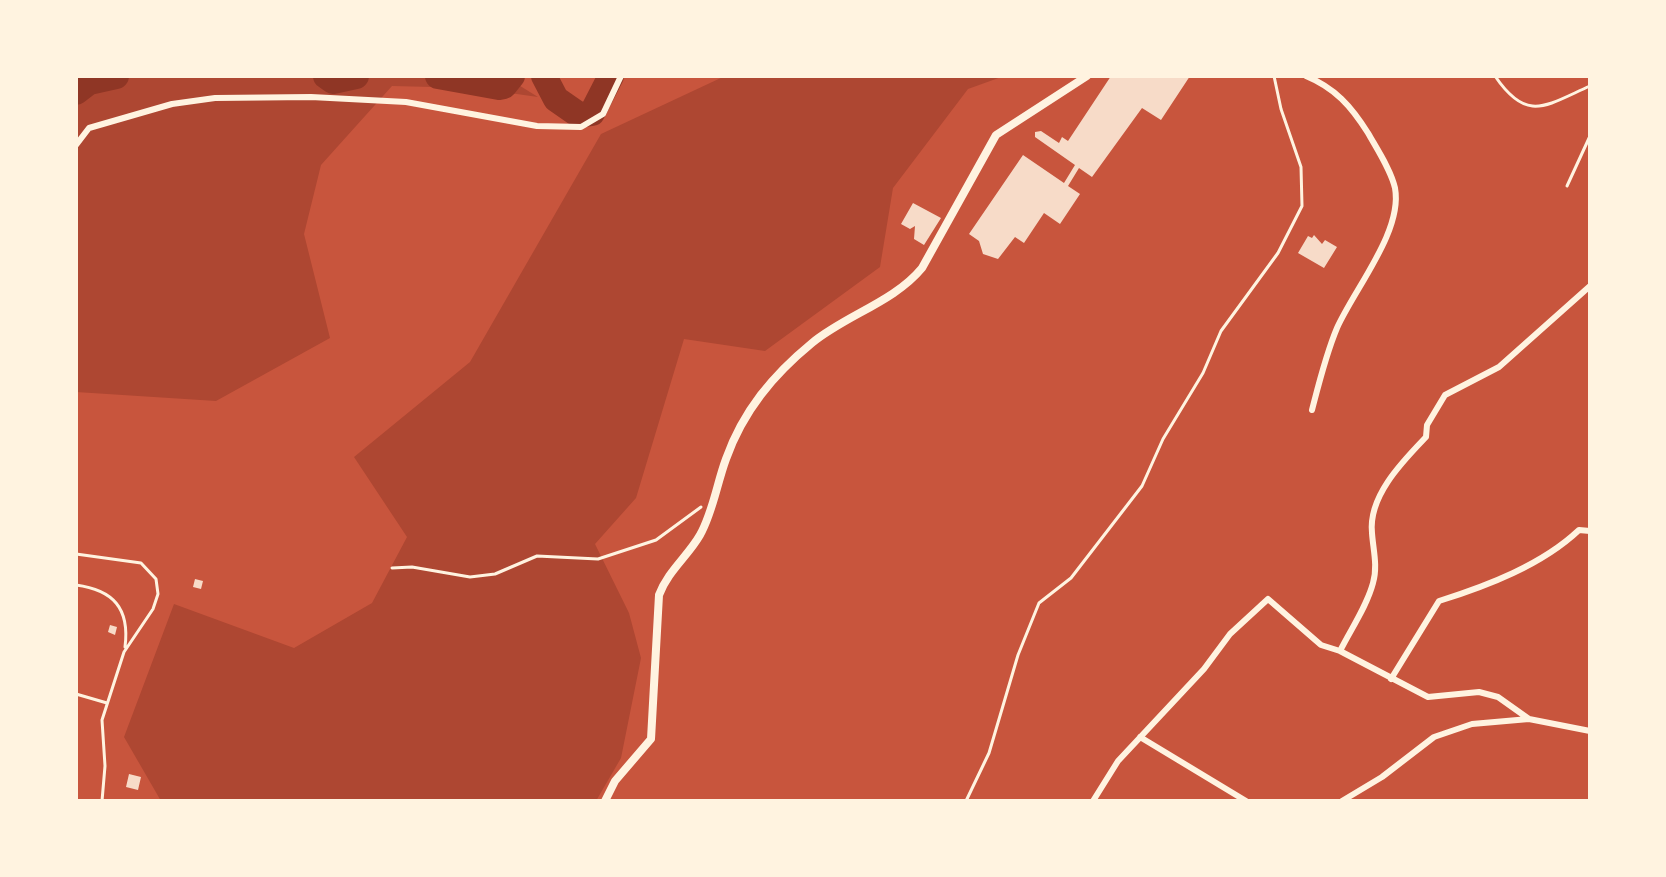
<!DOCTYPE html>
<html>
<head>
<meta charset="utf-8">
<style>
	body { margin:0 }
	#map { position:relative; width:1666px; height:877px; overflow:hidden; background:#c8553d; font-family:"Libre Baskerville",serif }
	canvas { display:block }
	.frame { position:absolute; inset:0; border:78px solid #fff3e0; pointer-events:none }
</style>
</head>
<body>
<div id="map">
<canvas width="1666" height="877"></canvas>
<div class="frame"></div>
</div>
<script>
const context = document.querySelector('canvas').getContext('2d');
context.lineJoin = 'round';
function fill(path, color) { context.fillStyle = color; context.fill(path, 'evenodd'); }
function stroke(path, color, width, dash) { context.strokeStyle = color; context.lineWidth = width; context.lineCap = dash ? 'butt' : 'round'; context.setLineDash(dash || []); context.stroke(path); }
const green = new Path2D(`
	M 76,76 L 504,76 L 538,97 L 474,88 L 392,86 L 321,165 L 304,234 L 330,338 L 216,401 L 76,392 Z
	M 725,76 L 1004,76 L 968,89 L 893,188 L 880,267 L 765,351 L 684,339 L 636,498 L 595,544 L 629,613 L 641,658 L 621,758 L 596,801 L 161,801 L 124,737 L 174,604 L 294,648 L 372,603 L 407,537 L 354,457 L 470,362 L 601,134 Z`);
const river = new Path2D(`
	M 326,76 L 333,81 L 356,76
	M 438,76 L 499,87 L 504,86 L 512,76
	M 544,76 L 556,99 L 579,115 L 592,113 L 611,76
	M 76,92 L 89,82 L 116,76`);
const building = new Path2D(`
	M 1111,76 L 1190,76 L 1161,120 L 1142,108 L 1092,177 L 1079,168 L 1068,186 L 1080,194 L 1060,224 L 1044,213 L 1024,243 L 1015,237 L 998,259 L 983,254 L 979,241 L 969,234 L 1023,155 L 1064,183 L 1075,165 L 1035,137 L 1035,132 L 1041,131 L 1059,143 L 1062,137 L 1068,141 Z
	M 913,203 L 941,218 L 924,245 L 914,239 L 915,226 L 910,229 L 901,224 Z
	M 1314,235 L 1322,244 L 1325,240 L 1337,247 L 1324,268 L 1298,253 L 1308,236 L 1312,238 Z
	M 195,579 L 203,581 L 201,589 L 193,587 Z
	M 110,625 L 117,627 L 115,635 L 108,632 Z
	M 129,774 L 141,777 L 138,790 L 126,787 Z`);
const path = new Path2D(`
	M 1495,76 C 1527,123 1545,106 1590,86
	M 1567,186 L 1590,136
	M 392,568 L 412,567 L 470,577 L 495,574 L 537,556 L 598,559 L 656,540 L 701,507
	M 966,801 L 989,753 L 1018,655 L 1039,603 L 1071,578 L 1142,486 L 1163,439 L 1203,373 L 1221,331 L 1278,253 L 1302,206 L 1301,167 L 1281,109 L 1274,76`);
const service = new Path2D(`
	M 76,554 L 141,563 L 156,579 L 158,594 L 153,609 L 124,652 L 102,720 L 105,766 L 102,801
	M 76,585 C 113,590 130,608 125,647
	M 76,694 L 107,703`);
const minor = new Path2D(`
	M 1306,76 C 1335,88 1351,106 1368,133 C 1377,149 1391,170 1395,188 C 1403,231 1355,288 1337,328 C 1326,354 1319,383 1312,410
	M 76,145 L 89,128 L 172,104 L 215,98 L 311,97 L 406,102 L 537,126 L 581,127 L 603,114 L 621,76
	M 1340,651 C 1351,629 1367,606 1373,583 C 1378,566 1373,549 1372,533 C 1368,496 1403,461 1426,437 L 1427,425 L 1445,395 L 1499,367 L 1590,286
	M 1391,679 L 1439,601 C 1487,586 1542,565 1579,530 L 1590,531
	M 1140,737 L 1246,801
	M 1093,801 L 1118,761 L 1204,669 L 1230,634 L 1268,599 L 1321,645 L 1340,651 L 1428,697 L 1479,692 L 1498,697 L 1529,719
	M 1342,801 L 1382,777 L 1434,737 L 1472,724 L 1529,719 L 1590,731`);
const tertiary = new Path2D(`
	M 605,801 L 615,781 L 651,739 L 659,595 C 668,571 688,556 700,535 C 713,512 717,483 726,459 C 743,411 773,375 812,343 C 846,315 894,302 922,268 L 996,135 L 1087,76`);
fill(green, '#ae4732');
stroke(river, '#8f3625', 26);
fill(building, '#f7dbc8');
stroke(path, '#fff3e0', 3);
stroke(service, '#fff3e0', 3);
stroke(minor, '#fff3e0', 6);
stroke(tertiary, '#fff3e0', 8);
</script>
</body>
</html>
